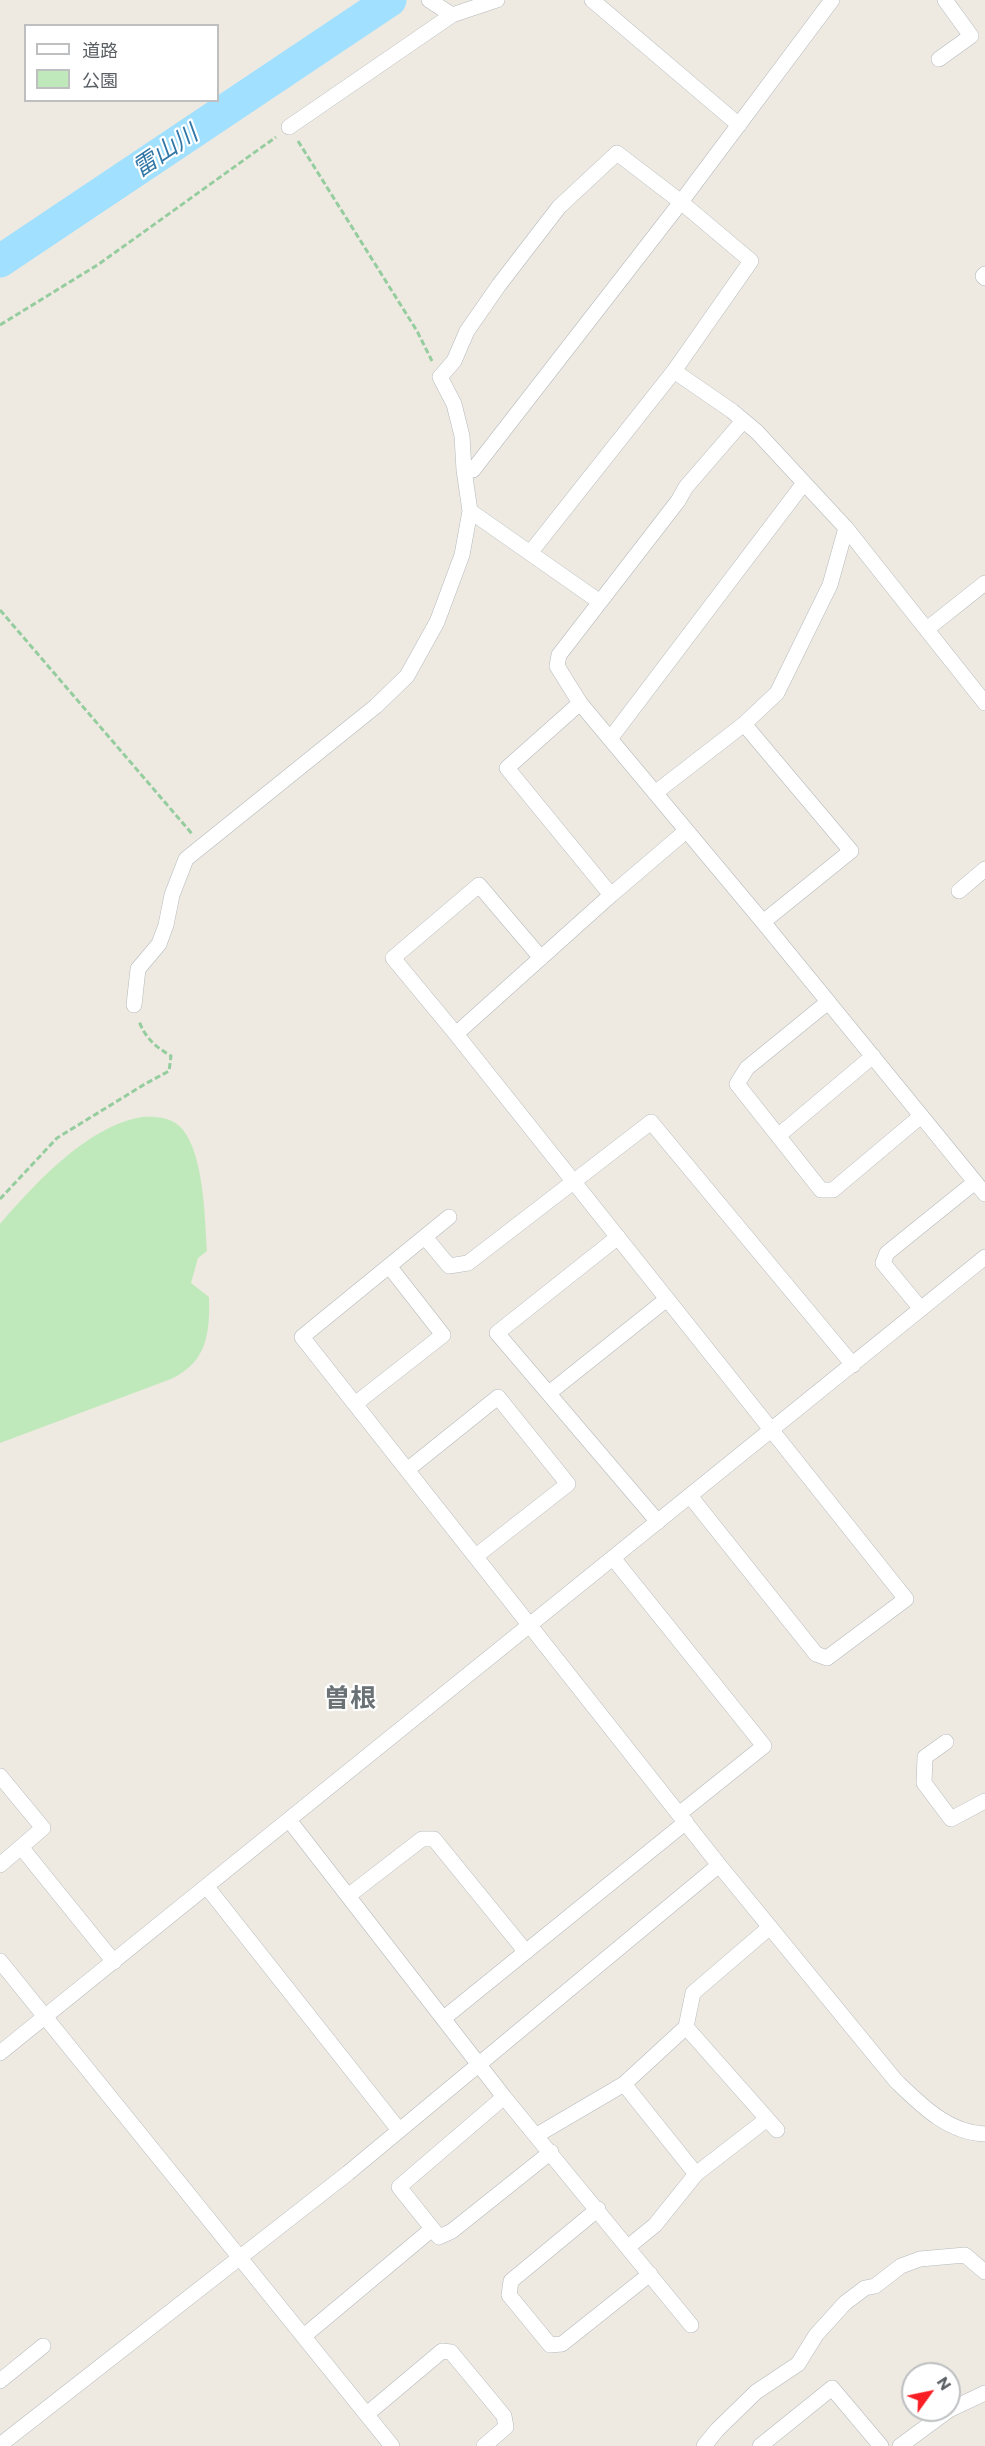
<!DOCTYPE html>
<html>
<head>
<meta charset="utf-8">
<style>
	body { margin:0 }
	#map { position:relative; width:985px; height:2446px; overflow:hidden; background:#eeeae1; font-family:Commissioner,"Noto Sans JP",sans-serif }
	canvas { display:block }
	.legend { position:absolute; left:24px; top:24px; width:195px; height:78px; box-sizing:border-box; background:#fff; border:2px solid #bdbfc1; margin:0; padding:8px 10px; list-style:none; font-size:18px; color:#5a5f64 }
	.legend li { display:flex; align-items:center; gap:12px; height:30px }
	.legend b { width:30px; border:2px solid #bdbfc1 }
	.north { position:absolute; left:901px; top:2362px; width:60px; height:60px; box-sizing:border-box; background:#fff; border:2px solid #bdbfc1; border-radius:50%; rotate:57deg; font-size:16px; font-weight:700; line-height:24px; text-align:center; color:#5a5f64 }
	.north::after { content:''; display:block; margin:auto; width:21px; height:27px; background:#f81e24; clip-path:polygon(50% 0,100% 100%,50% 72%,0 100%) }
</style>
</head>
<body>
<div id="map">
<canvas width="985" height="2446"></canvas>
<ul class="legend">
<li><b style="height:8px;background:#fff"></b>道路</li>
<li><b style="height:16px;background:#c0e9bb"></b>公園</li>
</ul>
<div class="north">N</div>
</div>
<script>
const context = document.querySelector('canvas').getContext('2d');
context.lineJoin = 'round';
function fill(path, color) { context.fillStyle = color; context.fill(path, 'evenodd'); }
function stroke(path, color, width, dash) { context.strokeStyle = color; context.lineWidth = width; context.lineCap = dash ? 'butt' : 'round'; context.setLineDash(dash || []); context.stroke(path); }
function label(font, color, halo, rows, align = 'center') {
  context.font = font + ' Commissioner,"Noto Sans JP",sans-serif'; context.lineWidth = 4.5; context.setLineDash([]); context.textBaseline = 'middle'; context.strokeStyle = halo; context.fillStyle = color; for (const [text, x, y, turn = 0] of rows) {
    context.save(); context.translate(x, y); context.rotate((+turn || 0) * Math.PI / 180); context.textAlign = isNaN(turn) ? turn : align; if (halo) context.strokeText(text, 0, 0); context.fillText(text, 0, 0); context.restore();
  }
}
const green = new Path2D(`
	M 142,1117 C 155,1116 168,1117 178,1125 C 204,1146 205,1219 207,1251 L 198,1258 L 191,1283 L 209,1297 C 210,1334 207,1362 171,1379 L 0,1443 L 0,1224 C 35,1184 87,1126 142,1117 Z`);
const river = new Path2D(`
	M 0,261 L 390,0`);
const path = new Path2D(`
	M 298,141 L 417,331 L 432,361
	M 0,325 L 99,264 L 276,137
	M 0,610 L 193,835
	M 0,1199 L 57,1138 L 145,1084 L 169,1071 L 171,1056 C 156,1047 145,1038 139,1021`);
const street = new Path2D(`
	M 429,0 L 452,15
	M 592,0 L 739,125
	M 939,59 L 971,36 L 945,0
	M 289,127 L 452,15 L 497,0
	M 985,274 L 983,276 L 985,278
	M 674,371 L 732,411 L 757,432 L 846,528 L 985,703
	M 743,421 L 686,487 L 678,501 L 559,655 L 557,666 L 580,703 L 763,922 L 985,1194
	M 464,470 L 473,470 L 681,202 L 832,0
	M 470,511 L 600,602
	M 927,629 L 985,583
	M 580,703 L 507,768 L 611,895 L 686,831
	M 610,739 L 804,483
	M 655,793 L 744,724
	M 959,891 L 985,869
	M 763,922 L 851,851 L 744,724 L 777,693 L 830,585 L 846,528
	M 541,958 L 479,885 L 393,958 L 456,1034 L 611,895
	M 828,1002 L 747,1068 L 737,1084 L 821,1190 L 833,1190 L 921,1116
	M 134,1005 L 138,969 L 159,944 L 166,925 L 172,895 L 186,859 L 376,706 L 407,676 L 437,622 L 462,555 L 470,511 L 464,470 L 462,436 L 454,404 L 440,377 L 454,361 L 467,331 L 499,285 L 559,207 L 617,153 L 681,202 L 751,261 L 674,371 L 530,553
	M 456,1034 C 607,1221 755,1412 906,1599 L 827,1658 L 816,1654 L 690,1496
	M 778,1136 L 873,1056
	M 449,1217 L 302,1337 L 719,1865 L 896,2081 C 921,2105 948,2133 985,2134
	M 425,1237 L 449,1266 L 468,1263 L 651,1122 L 853,1365
	M 618,1237 L 497,1333 L 658,1522
	M 921,1309 L 883,1263 L 887,1253 L 975,1182
	M 549,1393 L 667,1299
	M 355,1404 L 443,1335 L 389,1266
	M 407,1470 L 498,1397 L 568,1484 L 476,1556
	M 613,1558 L 764,1746 L 679,1814
	M 946,1742 L 925,1757 L 924,1783 L 951,1819 L 985,1801
	M 0,1776 L 43,1828 L 0,1865
	M 289,1820 L 504,2097 L 691,2325
	M 21,1847 L 114,1962
	M 207,1887 L 399,2130
	M 348,1896 L 422,1839 L 434,1839 L 526,1952
	M 0,1961 L 392,2446
	M 444,2018 L 686,1822
	M 686,2027 L 777,2130
	M 0,2053 L 985,1257
	M 624,2084 L 696,2174
	M 504,2097 L 399,2187 L 439,2237 L 452,2231 L 551,2152
	M 537,2135 L 624,2084 L 686,2027 L 693,1993 L 770,1927
	M 598,2209 L 511,2281 L 509,2295 L 550,2345 L 562,2344 L 650,2274
	M 628,2247 L 655,2225 L 696,2174 L 767,2119
	M 304,2336 L 432,2229
	M 0,2381 L 43,2346
	M 949,2410 L 985,2393
	M 367,2414 L 442,2351 L 451,2352 L 504,2416 L 506,2427 L 484,2446
	M 0,2445 L 348,2173 L 719,1865
	M 704,2446 L 717,2430 L 756,2392 L 798,2364 L 816,2335 L 845,2303 L 865,2288 L 875,2286 L 901,2266 L 920,2259 L 965,2255 L 985,2272
	M 760,2446 L 832,2388 L 881,2446
	M 900,2446 L 949,2410`);
const waterNames = [
	["雷山川",165,151,-34]
];
const quarterNames = [
	["曽根",350,1698]
];
fill(green, '#c0e9bb');
stroke(river, '#a1e0ff', 33);
stroke(street, '#b5b9bd', 16);
stroke(path, '#95cd9f', 3, [6, 3]);
stroke(street, '#fff', 15);
label('italic 24px', '#3177a7', '#fff', waterNames);
label('bold 26px', '#6b7276', '#fff', quarterNames);
</script>
</body>
</html>
